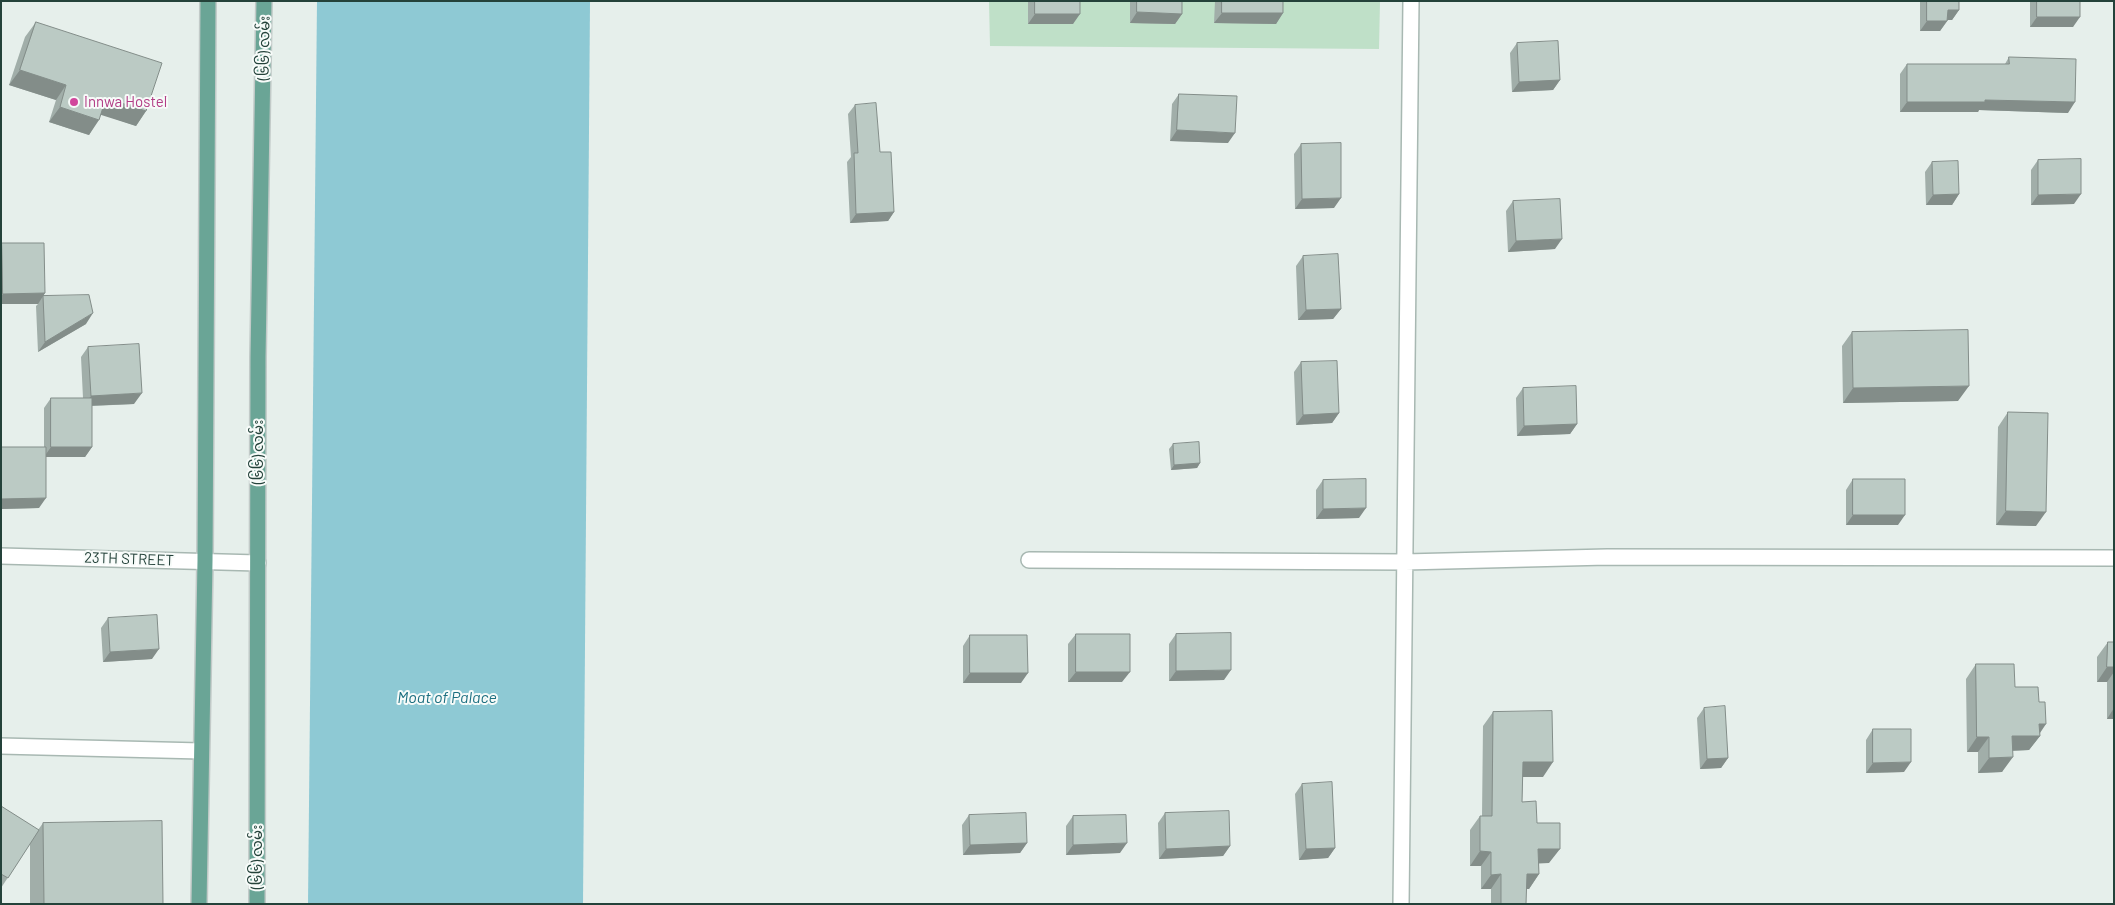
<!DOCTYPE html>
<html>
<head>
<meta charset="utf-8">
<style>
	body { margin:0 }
	#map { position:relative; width:2115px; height:905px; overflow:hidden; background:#e6efeb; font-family:Barlow,sans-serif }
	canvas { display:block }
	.frame { position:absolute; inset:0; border:2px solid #24423a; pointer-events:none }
</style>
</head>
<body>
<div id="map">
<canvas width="2115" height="905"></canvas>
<div class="frame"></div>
</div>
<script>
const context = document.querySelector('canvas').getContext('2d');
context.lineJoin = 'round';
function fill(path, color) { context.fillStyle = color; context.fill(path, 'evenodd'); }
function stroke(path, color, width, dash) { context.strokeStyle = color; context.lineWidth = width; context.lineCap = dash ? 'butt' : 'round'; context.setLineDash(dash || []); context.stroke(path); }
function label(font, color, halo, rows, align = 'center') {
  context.font = font + ' Barlow,"Noto Sans Myanmar",sans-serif'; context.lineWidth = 4; context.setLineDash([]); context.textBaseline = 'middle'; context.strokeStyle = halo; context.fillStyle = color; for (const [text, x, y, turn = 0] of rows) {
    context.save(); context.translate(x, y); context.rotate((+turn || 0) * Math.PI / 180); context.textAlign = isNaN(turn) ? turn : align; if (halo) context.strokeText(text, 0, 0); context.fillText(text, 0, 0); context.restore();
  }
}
const green = new Path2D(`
	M 989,1 L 1380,1 L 1379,49 L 990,46 Z`);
const water = new Path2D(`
	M 317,1 L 590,1 L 583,904 L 308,904 Z`);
const minor = new Path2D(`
	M 1,556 L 258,563
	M 1029,560 L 1405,562 L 1607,557 L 2114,558
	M 1,746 L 201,751
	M 1401,904 L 1411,1`);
const major = new Path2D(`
	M 199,904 L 205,561 L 208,1
	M 257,904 L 258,357 L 264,1`);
const wall = new Path2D(`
	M 1028,1 L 1080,1 L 1073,24 L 1028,24 Z
	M 1130,1 L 1182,1 L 1182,14 L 1175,24 L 1130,23 Z
	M 1215,1 L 1283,1 L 1283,13 L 1276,24 L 1214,23 Z
	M 1920,1 L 1959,1 L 1959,10 L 1952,20 L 1948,20 L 1940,31 L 1920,31 Z
	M 2030,1 L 2080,1 L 2073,27 L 2030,27 Z
	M 36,22 L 146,111 L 136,126 L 101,114 L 89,135 L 49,122 L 56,100 L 9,85 L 25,37 Z
	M 1517,43 L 1560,80 L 1553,90 L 1512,92 L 1510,53 Z
	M 2009,57 L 2068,113 L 1979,110 L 1978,112 L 1900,112 L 1900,74 L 1907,64 L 2005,64 Z
	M 1179,94 L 1228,143 L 1170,141 L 1172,104 Z
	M 855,105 L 880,152 L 894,212 L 888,221 L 850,223 L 847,162 L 851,157 L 848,114 Z
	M 1301,144 L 1334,208 L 1295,209 L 1294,154 Z
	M 2038,160 L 2074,204 L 2031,205 L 2031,170 Z
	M 1932,162 L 1959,194 L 1952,205 L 1926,205 L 1925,172 Z
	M 1513,201 L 1555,249 L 1508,252 L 1506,211 Z
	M 1,244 L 45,293 L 43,296 L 86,324 L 38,352 L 36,306 L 38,304 L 1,304 Z
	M 1303,256 L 1341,309 L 1333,319 L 1298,320 L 1296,266 Z
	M 1852,332 L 1958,401 L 1843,403 L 1842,346 Z
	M 88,347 L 134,404 L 92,406 L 92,447 L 85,457 L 46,457 L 39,508 L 1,509 L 1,447 L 44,447 L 44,408 L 51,398 L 83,398 L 81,357 Z
	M 1301,362 L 1339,413 L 1332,423 L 1296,425 L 1294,372 Z
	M 1523,388 L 1577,424 L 1570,434 L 1517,436 L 1516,398 Z
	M 2008,412 L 2036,526 L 1996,525 L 1998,427 Z
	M 1173,444 L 1200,463 L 1197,468 L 1171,470 L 1169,449 Z
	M 1853,479 L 1898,525 L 1846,525 L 1846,490 Z
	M 1323,480 L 1359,518 L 1316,519 L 1316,490 Z
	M 108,618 L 152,659 L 103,662 L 101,628 Z
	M 1076,634 L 1122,682 L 1068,682 L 1068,644 Z
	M 1176,634 L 1224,680 L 1169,681 L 1169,644 Z
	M 970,635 L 1021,683 L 963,683 L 963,646 Z
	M 2108,642 L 2114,642 L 2114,719 L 2107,719 L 2107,682 L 2097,682 L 2097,657 Z
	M 1976,664 L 2015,687 L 2040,733 L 2040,736 L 2029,750 L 2012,751 L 2002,772 L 1978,773 L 1978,752 L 1967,752 L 1966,679 Z
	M 1704,708 L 1728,758 L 1721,768 L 1700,769 L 1697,718 Z
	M 1493,712 L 1543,777 L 1523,777 L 1522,802 L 1537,823 L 1549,863 L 1539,863 L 1539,874 L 1529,889 L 1526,889 L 1526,904 L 1491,904 L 1491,889 L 1481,889 L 1481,866 L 1470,866 L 1470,830 L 1480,816 L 1482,816 L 1483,726 Z
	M 1873,729 L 1904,772 L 1866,773 L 1866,740 Z
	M 1302,784 L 1335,848 L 1328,858 L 1299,860 L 1295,794 Z
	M 1,806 L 38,830 L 43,823 L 163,904 L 30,904 L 30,844 L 1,888 Z
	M 1165,813 L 1230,846 L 1223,856 L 1159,859 L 1158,823 Z
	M 969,815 L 1027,843 L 1020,853 L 963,855 L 962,825 Z
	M 1073,816 L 1120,853 L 1066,855 L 1066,826 Z`);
const shadedWall = new Path2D(`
	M 1948,10 L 1959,10 L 1952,20 L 1941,20 Z
	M 1137,12 L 1182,14 L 1175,24 L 1130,23 Z
	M 1222,13 L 1283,13 L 1276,24 L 1214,23 Z
	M 1035,14 L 1080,14 L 1073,24 L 1028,24 Z
	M 2037,17 L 2080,17 L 2073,27 L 2030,27 Z
	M 1927,21 L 1947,21 L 1940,31 L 1920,31 Z
	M 20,70 L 66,85 L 56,100 L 9,85 Z
	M 1560,80 L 1553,90 L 1512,92 L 1519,82 Z
	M 106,98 L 146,111 L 136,126 L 95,113 Z
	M 1985,100 L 2075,102 L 2068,113 L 1979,110 L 1978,112 L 1900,112 L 1907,102 Z
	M 60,107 L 99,120 L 89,135 L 49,122 Z
	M 1177,130 L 1235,133 L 1228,143 L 1170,141 Z
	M 1959,194 L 1952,205 L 1926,205 L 1933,195 Z
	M 2081,194 L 2074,204 L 2031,205 L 2038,195 Z
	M 1341,198 L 1334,208 L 1295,209 L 1302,199 Z
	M 894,212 L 888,221 L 850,223 L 856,214 Z
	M 1562,239 L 1555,249 L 1508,252 L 1516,241 Z
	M 45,293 L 38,304 L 1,304 L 1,296 L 3,294 Z
	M 1341,309 L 1333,319 L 1298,320 L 1306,310 Z
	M 93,313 L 86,324 L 38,352 L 45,342 Z
	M 1969,386 L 1958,401 L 1843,403 L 1853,388 Z
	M 142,393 L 134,404 L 83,406 L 91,396 Z
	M 1339,413 L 1332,423 L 1296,425 L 1303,415 Z
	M 1577,424 L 1570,434 L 1517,436 L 1524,426 Z
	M 51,447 L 92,447 L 85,457 L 44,457 Z
	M 1200,463 L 1197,468 L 1171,470 L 1174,465 Z
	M 46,498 L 39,508 L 1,509 L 1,499 Z
	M 1366,508 L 1359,518 L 1316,519 L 1323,509 Z
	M 2006,511 L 2046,512 L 2036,526 L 1996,525 Z
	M 1853,515 L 1905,515 L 1898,525 L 1846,525 Z
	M 159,649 L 152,659 L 103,662 L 110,652 Z
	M 2107,667 L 2114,667 L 2114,672 L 2107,682 L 2097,682 Z
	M 1231,670 L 1224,680 L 1169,681 L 1176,671 Z
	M 1076,672 L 1130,672 L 1122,682 L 1068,682 Z
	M 970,673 L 1028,673 L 1021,683 L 963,683 Z
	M 2114,708 L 2114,719 L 2107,719 Z
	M 2039,724 L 2046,724 L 2038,736 L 2040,736 L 2029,750 L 2002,751 L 2012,736 Z
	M 1977,737 L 1989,737 L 1978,752 L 1967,752 Z
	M 2013,757 L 2002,772 L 1978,773 L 1989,758 Z
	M 1728,758 L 1721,768 L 1700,769 L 1707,759 Z
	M 1523,762 L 1553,762 L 1543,777 L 1513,777 Z
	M 1911,762 L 1904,772 L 1866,773 L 1873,763 Z
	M 1027,843 L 1020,853 L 963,855 L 970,845 Z
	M 1127,843 L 1120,853 L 1066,855 L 1073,845 Z
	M 1230,846 L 1223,856 L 1159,859 L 1166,849 Z
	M 1335,848 L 1328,858 L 1299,860 L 1306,849 Z
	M 1538,849 L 1560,849 L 1549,863 L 1528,864 Z
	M 1480,851 L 1491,852 L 1481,866 L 1470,866 Z
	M 1501,874 L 1491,889 L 1481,889 L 1491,875 Z
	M 1527,874 L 1539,874 L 1529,889 L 1516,889 Z`);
const building = new Path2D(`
	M 1035,1 L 1080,1 L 1080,14 L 1035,14 Z
	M 1137,1 L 1182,1 L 1182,14 L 1137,12 Z
	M 1222,1 L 1283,1 L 1283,13 L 1222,13 Z
	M 1927,1 L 1959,1 L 1959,10 L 1948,10 L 1947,21 L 1927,21 Z
	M 2037,1 L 2080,1 L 2080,17 L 2037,17 Z
	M 36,22 L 162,63 L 146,111 L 106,98 L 99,120 L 60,107 L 66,85 L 20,70 Z
	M 1558,41 L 1560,80 L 1519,82 L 1517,43 Z
	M 2009,57 L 2076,59 L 2075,102 L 1985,100 L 1985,102 L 1907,102 L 1907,64 L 2009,64 Z
	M 1179,94 L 1237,96 L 1235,133 L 1177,130 Z
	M 876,103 L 880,152 L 891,152 L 894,212 L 856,214 L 854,153 L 858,153 L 855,105 Z
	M 1341,143 L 1341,198 L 1302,199 L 1301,144 Z
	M 2081,159 L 2081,194 L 2038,195 L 2038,160 Z
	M 1958,161 L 1959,194 L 1933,195 L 1932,162 Z
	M 1560,199 L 1562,239 L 1516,241 L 1513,201 Z
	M 2,243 L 44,243 L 45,293 L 3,294 Z
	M 1338,254 L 1341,309 L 1306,310 L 1303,256 Z
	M 89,295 L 93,313 L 45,342 L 43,296 Z
	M 1968,330 L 1969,386 L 1853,388 L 1852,332 Z
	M 139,344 L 142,393 L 91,396 L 88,347 Z
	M 1337,361 L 1339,413 L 1303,415 L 1301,362 Z
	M 1576,386 L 1577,424 L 1524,426 L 1523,388 Z
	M 51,398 L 92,398 L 92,447 L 51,447 Z
	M 2008,412 L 2048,413 L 2046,512 L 2006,511 Z
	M 1199,442 L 1200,463 L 1174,465 L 1173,444 Z
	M 1,447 L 46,447 L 46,498 L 1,499 Z
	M 1366,479 L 1366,508 L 1323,509 L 1323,480 Z
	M 1853,479 L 1905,479 L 1905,515 L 1853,515 Z
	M 157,615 L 159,649 L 110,652 L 108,618 Z
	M 1231,633 L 1231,670 L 1176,671 L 1176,634 Z
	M 1076,634 L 1130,634 L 1130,672 L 1076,672 Z
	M 970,635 L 1027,635 L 1028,673 L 970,673 Z
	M 2108,642 L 2114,642 L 2114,667 L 2107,667 Z
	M 1976,664 L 2014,664 L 2015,687 L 2038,687 L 2039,702 L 2045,702 L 2046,724 L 2039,724 L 2040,736 L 2012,736 L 2013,757 L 1989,758 L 1989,737 L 1977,737 Z
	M 1725,706 L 1728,758 L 1707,759 L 1704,708 Z
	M 1552,711 L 1553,762 L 1523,762 L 1522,802 L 1536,801 L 1537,823 L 1560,823 L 1560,849 L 1538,849 L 1539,874 L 1527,874 L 1526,904 L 1501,904 L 1501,874 L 1491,875 L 1491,852 L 1480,851 L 1480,816 L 1492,816 L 1493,712 Z
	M 1873,729 L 1911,729 L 1911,762 L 1873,763 Z
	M 1332,782 L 1335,848 L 1306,849 L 1302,784 Z
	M 1,806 L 39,830 L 8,878 L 1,874 Z
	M 1229,811 L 1230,846 L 1166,849 L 1165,813 Z
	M 1026,813 L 1027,843 L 970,845 L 969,815 Z
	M 1126,815 L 1127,843 L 1073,845 L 1073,816 Z
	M 162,821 L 163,904 L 44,904 L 43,823 Z`);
const markers = [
	[74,102,5,"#d1479c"]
];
const streetNames = [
	["(၆၆) လမ်း",264,48,-89],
	["(၆၆) လမ်း",258,452,-90],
	["23TH STREET",129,559,2],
	["(၆၆) လမ်း",257,857,-90]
];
const hotelNames = [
	["Innwa Hostel",84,102]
];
const waterNames = [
	["Moat of Palace",447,698]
];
fill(green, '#bfe0c8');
fill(water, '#8ec9d4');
stroke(minor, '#a8b8b2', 18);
stroke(major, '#c2cac8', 18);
stroke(minor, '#fff', 15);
stroke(major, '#6aa596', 15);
fill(wall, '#a1aea9');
fill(shadedWall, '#838d89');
fill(building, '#bbcac4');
stroke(building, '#838d89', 1);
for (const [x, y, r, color] of markers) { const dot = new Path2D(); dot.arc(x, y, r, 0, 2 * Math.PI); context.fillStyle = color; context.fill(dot); stroke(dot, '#f7fbf9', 2); }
label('15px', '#24423a', '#f7fbf9', streetNames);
label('15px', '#b23c85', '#f7fbf9', hotelNames, 'left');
label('italic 16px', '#1c6f80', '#f7fbf9', waterNames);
</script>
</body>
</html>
